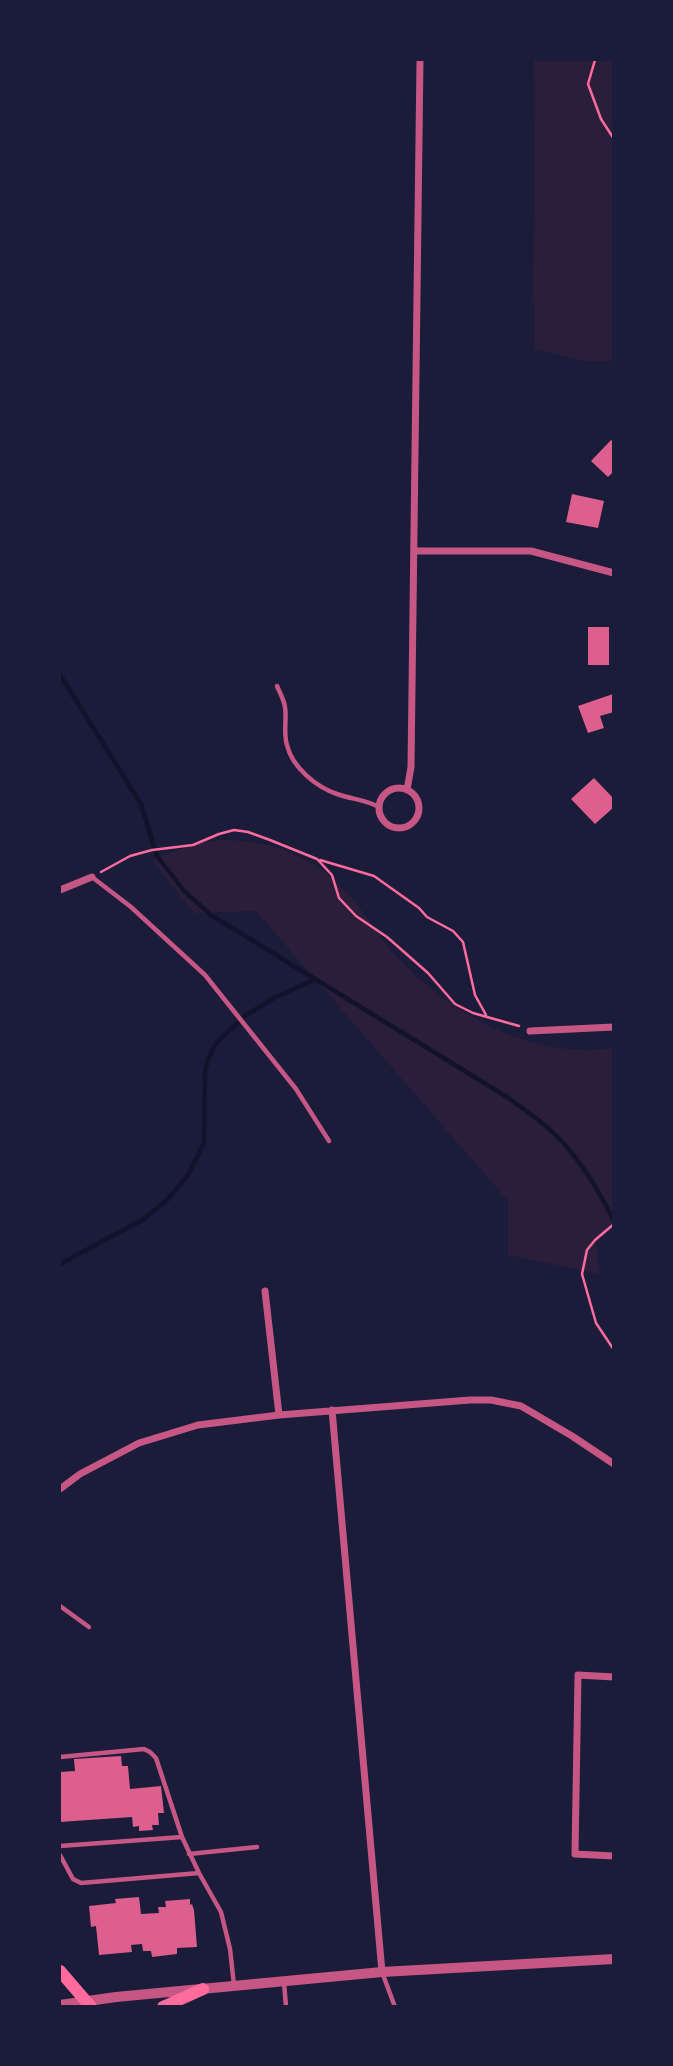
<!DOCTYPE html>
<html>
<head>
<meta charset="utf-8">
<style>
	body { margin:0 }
	#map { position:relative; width:673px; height:2066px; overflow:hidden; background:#1b1b3a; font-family:Montserrat,sans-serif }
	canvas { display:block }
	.frame { position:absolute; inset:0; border:61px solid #1b1b3a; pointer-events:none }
</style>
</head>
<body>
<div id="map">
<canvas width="673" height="2066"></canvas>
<div class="frame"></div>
</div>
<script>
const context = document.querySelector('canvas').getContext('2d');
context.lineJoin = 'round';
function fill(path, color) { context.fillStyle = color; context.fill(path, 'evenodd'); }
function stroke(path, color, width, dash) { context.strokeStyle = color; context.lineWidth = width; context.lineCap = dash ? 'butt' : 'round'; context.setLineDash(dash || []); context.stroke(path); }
const green = new Path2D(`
	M 534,60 L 613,60 L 613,361 L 583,361 L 535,349 L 535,304 L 532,303 L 535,200 Z
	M 224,840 C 273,840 320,859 351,897 C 365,913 376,932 389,948 C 444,1011 528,1060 613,1048 L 613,1221 L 596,1244 L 600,1274 L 508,1255 L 508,1201 L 256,911 L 194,913 L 152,861 C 175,849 198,842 224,840 Z`);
const stream = new Path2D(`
	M 60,675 L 141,804 L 157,856 L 184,891 L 211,915 L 507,1097 C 529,1113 553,1129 570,1151 C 588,1172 602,1197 614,1221
	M 60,1264 L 144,1219 L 168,1199 L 188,1175 L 204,1143 L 205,1072 L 208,1059 L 216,1043 L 245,1016 L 274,998 L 314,980`);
const building = new Path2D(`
	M 611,440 L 614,442 L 614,471 L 608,477 L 591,461 Z
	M 572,494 L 604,501 L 598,528 L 566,522 Z
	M 588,627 L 609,627 L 609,665 L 588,665 Z
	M 613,694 L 614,712 L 600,716 L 604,728 L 588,733 L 578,706 Z
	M 594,778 L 614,799 L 614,807 L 595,824 L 571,799 Z
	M 121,1756 L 122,1766 L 128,1766 L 130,1789 L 161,1786 L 164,1813 L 158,1813 L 159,1825 L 152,1825 L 153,1830 L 139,1831 L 139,1826 L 133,1827 L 132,1817 L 60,1822 L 60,1772 L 75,1771 L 74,1759 Z
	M 139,1897 L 141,1914 L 159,1913 L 158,1907 L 166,1907 L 165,1901 L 190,1899 L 190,1905 L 192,1904 L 194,1910 L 197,1947 L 177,1948 L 177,1954 L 152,1957 L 151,1951 L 143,1951 L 142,1944 L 131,1945 L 132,1952 L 99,1955 L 96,1926 L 91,1927 L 89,1906 L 116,1903 L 115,1899 Z`);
const path = new Path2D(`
	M 595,60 L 588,84 L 601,119 L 614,139
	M 320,860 L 374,876 L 419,908 L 427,917 L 453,931 L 463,942 L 475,995 L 486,1015
	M 101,872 L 130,856 L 152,850 L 193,845 L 219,834 L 234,830 L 248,832 L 270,840 L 317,859 L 332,875 L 339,898 L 356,916 L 387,937 L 428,973 L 455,1004 L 473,1013 L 519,1026
	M 614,1224 L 595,1240 L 587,1250 L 582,1274 L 596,1323 L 614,1350`);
const service = new Path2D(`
	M 277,686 C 280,693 284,700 285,707 C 287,720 283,733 287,745 C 292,767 316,787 337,794 C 351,799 366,800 379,807
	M 92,877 L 131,907 L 205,975 L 296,1089 L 329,1141
	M 60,1606 L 89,1627
	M 60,1757 L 144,1749 L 150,1752 L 156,1758 L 182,1837
	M 60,1846 L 182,1837 L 199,1873 L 221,1912 L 230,1949 L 234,1985
	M 189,1854 L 257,1847
	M 60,1855 L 73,1879 L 81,1883 L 199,1873
	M 382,1972 L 395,2007
	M 284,1982 L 286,2007`);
const minor = new Path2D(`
	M 414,551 L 531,551 L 614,573
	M379 808a20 20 0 1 1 40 0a20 20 0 1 1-40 0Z
	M 407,790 L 411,767 L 420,60
	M 60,890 L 92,877
	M 530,1031 L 614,1027
	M 265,1291 L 279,1415
	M 332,1410 L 382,1972
	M 60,1489 L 80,1474 L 139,1443 L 198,1425 L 279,1415 L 470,1400 L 491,1400 L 521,1406 L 572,1436 L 614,1464
	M 614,1677 L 578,1675 L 575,1854 L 614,1856`);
const tertiary = new Path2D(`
	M 60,2005 L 116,1997 L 382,1972 L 614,1959`);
const secondary = new Path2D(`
	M 60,1971 L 91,2007
	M 163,2007 L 203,1989`);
fill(green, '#2a1e3b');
stroke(stream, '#12122b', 4.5);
fill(building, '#dd5f8e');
stroke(path, '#ff6b9d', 2.5);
stroke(service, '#c65784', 4.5);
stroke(minor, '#c65784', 7);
stroke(tertiary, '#c65784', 10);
stroke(secondary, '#ff6b9d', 12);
</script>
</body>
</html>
